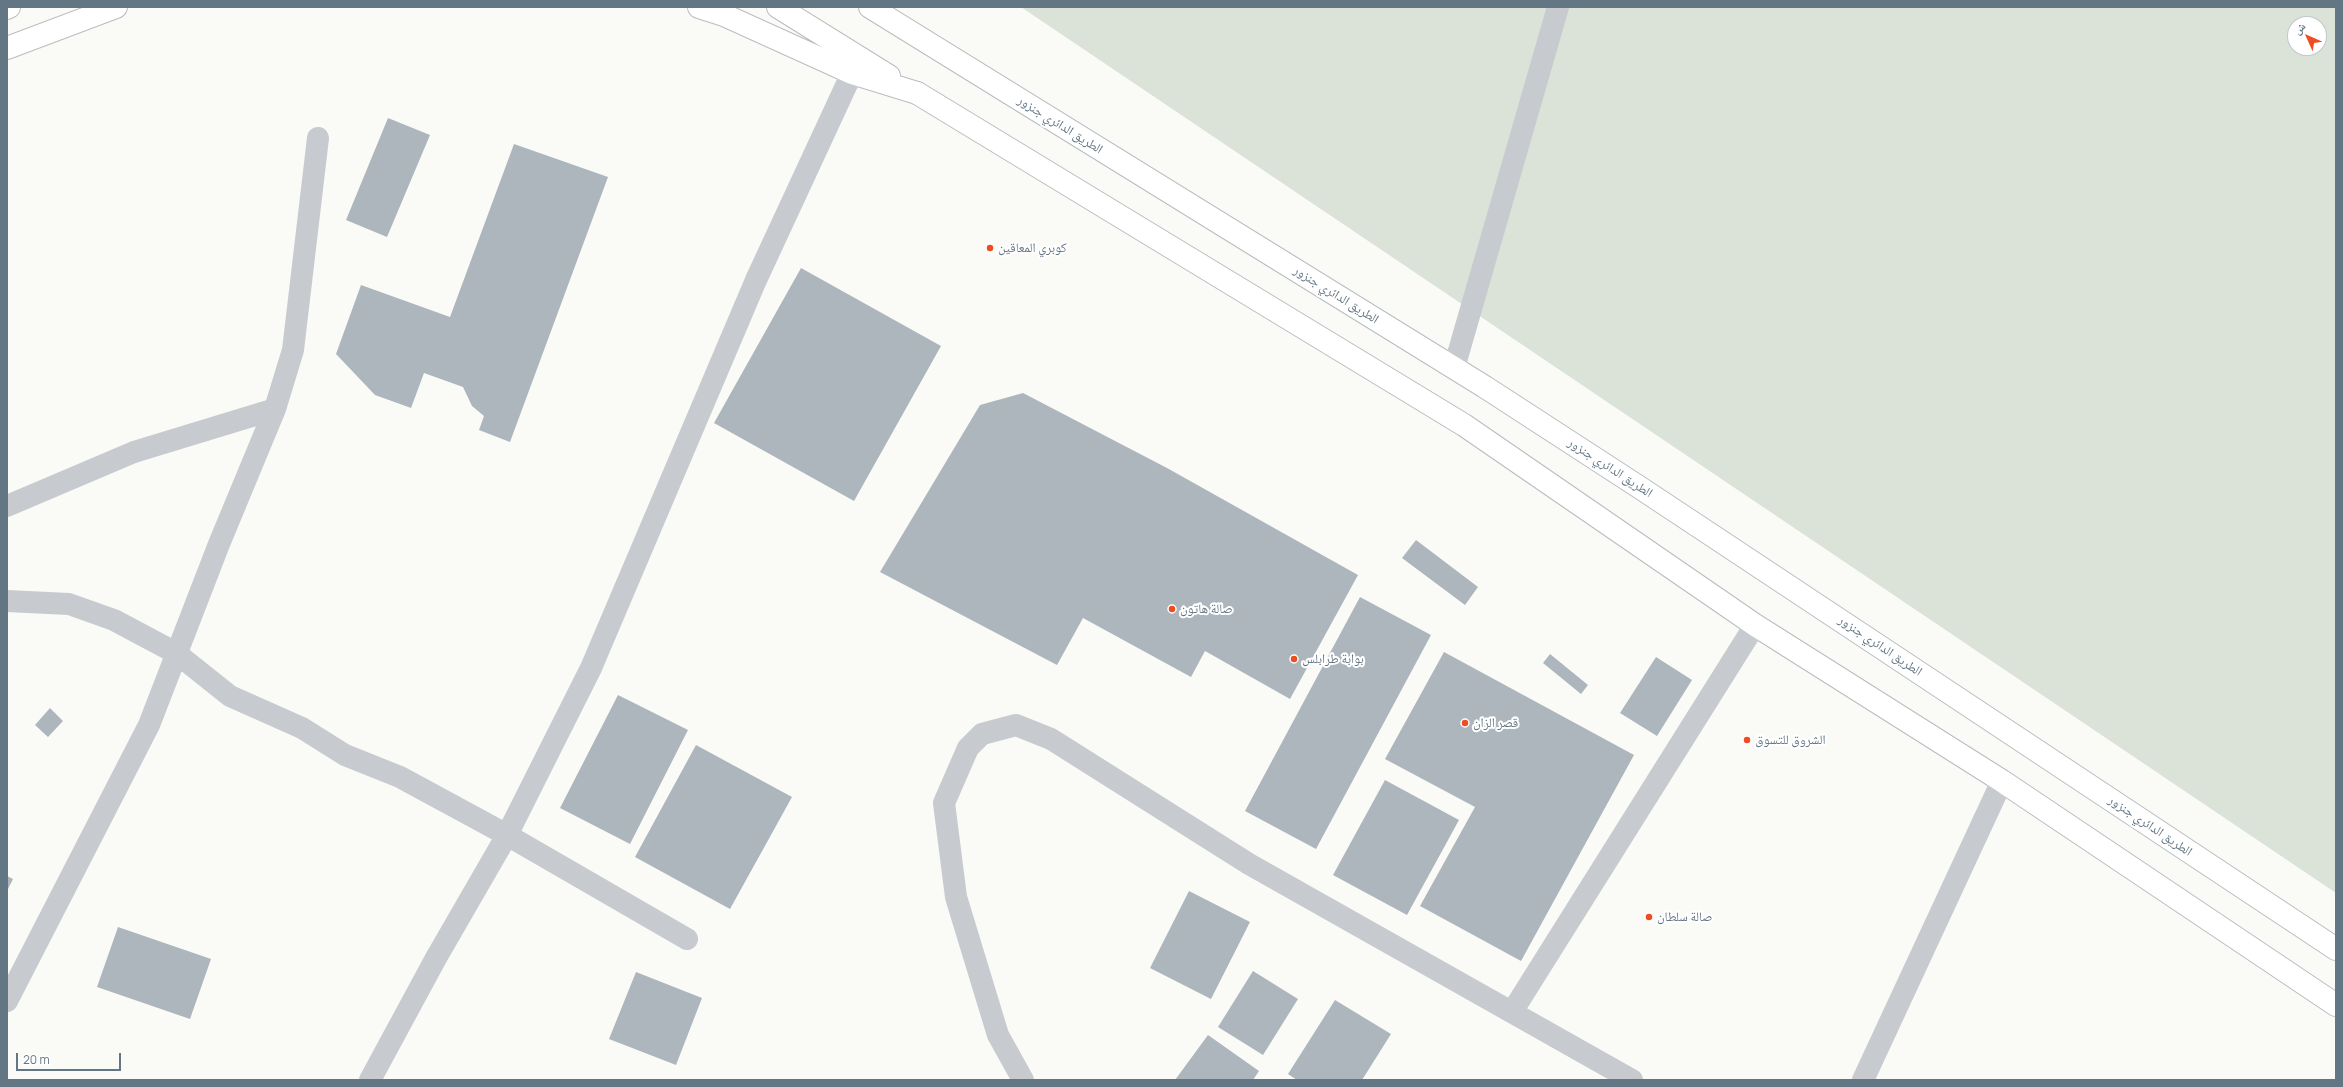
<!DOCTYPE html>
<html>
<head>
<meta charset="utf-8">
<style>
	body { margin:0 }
	#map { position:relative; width:2343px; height:1087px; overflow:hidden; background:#fafaf7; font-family:Manrope,"Noto Naskh Arabic",sans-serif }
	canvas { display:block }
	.frame { position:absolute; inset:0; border:8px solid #637684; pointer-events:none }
	.north { position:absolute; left:2287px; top:16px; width:40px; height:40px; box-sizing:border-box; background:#fff; border:1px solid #c1c8ce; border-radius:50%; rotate:315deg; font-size:11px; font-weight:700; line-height:16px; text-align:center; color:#637684 }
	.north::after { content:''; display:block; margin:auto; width:14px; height:18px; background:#ee4d23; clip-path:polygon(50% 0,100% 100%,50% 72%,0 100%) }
	.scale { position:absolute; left:16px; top:1053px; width:105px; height:18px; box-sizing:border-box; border:2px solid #637684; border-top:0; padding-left:5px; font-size:12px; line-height:14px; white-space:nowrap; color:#637684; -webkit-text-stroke:3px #fff; paint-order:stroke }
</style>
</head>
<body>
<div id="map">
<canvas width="2343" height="1087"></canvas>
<div class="frame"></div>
<div class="north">ش</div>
<div class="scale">20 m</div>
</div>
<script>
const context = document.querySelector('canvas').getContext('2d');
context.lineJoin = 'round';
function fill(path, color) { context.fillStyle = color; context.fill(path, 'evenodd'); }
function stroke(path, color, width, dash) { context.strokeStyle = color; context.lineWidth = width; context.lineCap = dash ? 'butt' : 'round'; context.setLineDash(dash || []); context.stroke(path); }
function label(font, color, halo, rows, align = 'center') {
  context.font = font + ' Manrope,"Noto Naskh Arabic",sans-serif'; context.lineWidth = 4; context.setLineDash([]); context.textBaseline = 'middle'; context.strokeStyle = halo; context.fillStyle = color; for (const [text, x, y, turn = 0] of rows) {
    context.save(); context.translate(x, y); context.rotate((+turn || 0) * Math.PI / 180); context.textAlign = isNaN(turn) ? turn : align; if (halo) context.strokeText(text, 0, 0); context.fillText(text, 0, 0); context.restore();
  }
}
const green = new Path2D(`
	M 1021,7 L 2336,7 L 2336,893 ZM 2295,24 L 2319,24 L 2319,48 L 2295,48 Z`);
const building = new Path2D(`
	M 388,118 L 430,135 L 387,237 L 346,220 Z
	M 514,144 L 608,177 L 510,442 L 479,430 L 484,416 L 472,406 L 463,387 L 424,373 L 411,408 L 375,395 L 336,354 L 361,285 L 450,317 Z
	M 801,268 L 941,346 L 854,501 L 714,423 Z
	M 1023,393 L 1167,468 L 1358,575 L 1290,699 L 1205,651 L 1191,677 L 1083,618 L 1057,665 L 880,572 L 980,405 Z
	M 1416,540 L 1478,587 L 1465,605 L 1402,558 Z
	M 1360,597 L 1431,635 L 1316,849 L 1245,811 Z
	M 1444,652 L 1634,755 L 1521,961 L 1420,906 L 1475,807 L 1385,759 Z
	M 1550,654 L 1588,685 L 1581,694 L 1543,663 Z
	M 1656,657 L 1692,680 L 1657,736 L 1620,713 Z
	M 618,695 L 688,730 L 630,844 L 560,808 Z
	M 50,708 L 63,721 L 48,737 L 35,725 Z
	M 696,745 L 792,797 L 730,909 L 635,857 Z
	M 1385,780 L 1459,820 L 1407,915 L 1333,875 Z
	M 7,876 L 13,879 L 7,891 Z
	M 1189,891 L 1250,922 L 1211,999 L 1150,968 Z
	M 118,927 L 211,959 L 190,1019 L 97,987 Z
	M 1253,971 L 1298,999 L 1263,1055 L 1218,1027 Z
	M 636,972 L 702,998 L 676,1065 L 609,1039 Z
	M 1335,1000 L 1391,1034 L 1362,1080 L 1297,1080 L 1288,1074 Z
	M 1208,1035 L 1259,1071 L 1253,1080 L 1175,1080 Z`);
const minor = new Path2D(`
	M 1454,368 L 1558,7
	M 7,506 L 134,452 L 275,409
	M 7,601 L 69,604 L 114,620 L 176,653 L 230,696 L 302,728 L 345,755 L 400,777 L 507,835 L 687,939
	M 7,1001 L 149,725 L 219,544 L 275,409 L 293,350 L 318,138
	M 1512,1012 L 1755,625
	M 370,1080 L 436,958 L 507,835 L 591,668 L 756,280 L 852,73
	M 1023,1080 L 998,1035 L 956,897 L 944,803 L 968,748 L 982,734 L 1016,725 L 1051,739 L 1249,864 L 1632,1080
	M 1863,1080 L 2002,781`);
const major = new Path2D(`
	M 870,7 L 1485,387 L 1639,487 L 2336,949
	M 917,93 L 1464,425 L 1755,625 L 2002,781 L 2336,1005`);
const highway = new Path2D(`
	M 699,7 L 724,15 L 852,73 L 917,93
	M 778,7 L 889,76
	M 7,8 L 9,7
	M 7,48 L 116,7`);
const markers = [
	[990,248,4,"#ee4d23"],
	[1172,609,4,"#ee4d23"],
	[1294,659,4,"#ee4d23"],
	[1465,723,4,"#ee4d23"],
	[1747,740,4,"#ee4d23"],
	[1649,917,4,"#ee4d23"]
];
const streetNames = [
	["الطريق الدائري جنزور",1060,125,32],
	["الطريق الدائري جنزور",1336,295,32],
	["الطريق الدائري جنزور",1610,468,33],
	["الطريق الدائري جنزور",1880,646,34],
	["الطريق الدائري جنزور",2150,826,34]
];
const poiNames = [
	["كوبري المعاقين",998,248],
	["صالة هاتون",1180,609],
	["بوابة طرابلس",1302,659],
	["قصر الزان",1473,723],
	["الشروق للتسوق",1755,740],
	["صالة سلطان",1657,917]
];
fill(green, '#dbe2d8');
fill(building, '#adb6bc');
stroke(major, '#b8bdc1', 24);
stroke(highway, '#b9bdc0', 24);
stroke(minor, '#c7cbcf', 22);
stroke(major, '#fff', 22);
stroke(highway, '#fff', 22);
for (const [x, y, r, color] of markers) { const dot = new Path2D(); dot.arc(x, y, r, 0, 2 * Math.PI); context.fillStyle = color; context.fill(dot); stroke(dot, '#fff', 1.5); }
label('13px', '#637684', '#fff', streetNames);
label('13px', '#637684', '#fff', poiNames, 'left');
</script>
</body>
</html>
